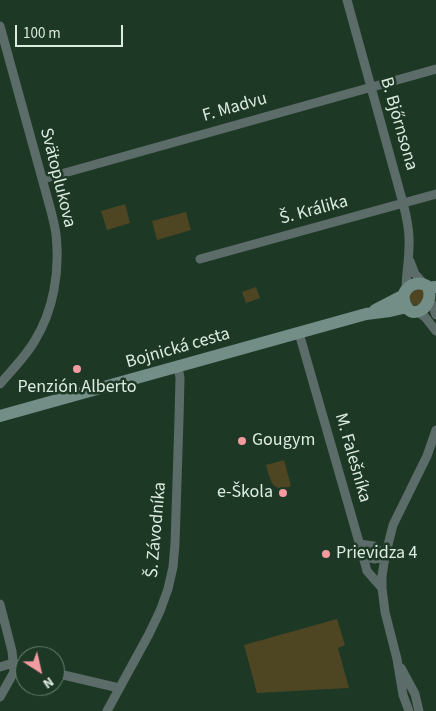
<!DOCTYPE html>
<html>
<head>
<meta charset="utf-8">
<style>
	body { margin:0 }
	#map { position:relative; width:436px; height:711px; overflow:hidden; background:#1e3826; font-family:"Source Sans 3",sans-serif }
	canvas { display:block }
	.north { position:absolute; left:15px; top:646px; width:50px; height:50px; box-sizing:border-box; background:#1e3826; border:1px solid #6a8070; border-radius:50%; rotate:145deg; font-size:14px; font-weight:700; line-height:20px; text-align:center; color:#dcebdf }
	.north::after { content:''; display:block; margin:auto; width:18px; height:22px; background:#f49aa1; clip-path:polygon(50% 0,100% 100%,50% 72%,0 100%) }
	.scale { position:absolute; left:15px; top:25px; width:108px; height:22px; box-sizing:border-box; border:2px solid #dcebdf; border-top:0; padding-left:6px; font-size:15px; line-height:18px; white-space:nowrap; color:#dcebdf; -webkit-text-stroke:4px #1e3826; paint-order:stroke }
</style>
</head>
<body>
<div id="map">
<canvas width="436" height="711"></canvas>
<div class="north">N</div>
<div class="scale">100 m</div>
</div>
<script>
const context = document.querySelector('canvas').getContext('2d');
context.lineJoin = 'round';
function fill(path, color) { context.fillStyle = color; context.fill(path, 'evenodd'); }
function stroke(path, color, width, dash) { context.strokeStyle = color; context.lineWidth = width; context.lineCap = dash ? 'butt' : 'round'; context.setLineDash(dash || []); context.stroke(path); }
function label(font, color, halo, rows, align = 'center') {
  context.font = font + ' "Source Sans 3",sans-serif'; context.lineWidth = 5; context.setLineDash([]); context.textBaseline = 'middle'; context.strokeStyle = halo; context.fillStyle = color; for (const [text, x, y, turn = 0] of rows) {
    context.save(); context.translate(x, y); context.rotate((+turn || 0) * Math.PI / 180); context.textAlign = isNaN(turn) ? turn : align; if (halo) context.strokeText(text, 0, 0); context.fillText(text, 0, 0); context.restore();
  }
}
const green = new Path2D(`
	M 125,204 L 130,223 L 107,230 L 101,211 Z
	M 186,212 L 191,230 L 157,240 L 152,221 Z
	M 256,287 L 260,298 L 246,303 L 242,292 Z
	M 415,289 L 424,290 L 426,302 L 415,306 L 412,304 L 409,299 L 410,293 Z
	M 284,460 L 291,486 C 271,493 271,481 266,465 Z
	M 337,619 L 345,645 L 338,648 L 349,688 L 257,693 L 244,645 Z`);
const street = new Path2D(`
	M 347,0 L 403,203 C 407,218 410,231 409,246 C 409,261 406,275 406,290
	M 0,26 L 51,211 C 53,219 55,227 56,234 C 60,271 54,310 34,342 C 25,357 11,371 0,384
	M 43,179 L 436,69
	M 200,259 L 436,194
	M 410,261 L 415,274 L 425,285
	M 432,304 L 436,315
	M 418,312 L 425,317 L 436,331
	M 299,333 L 363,556 L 367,571 L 382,588
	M 359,544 L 374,546 L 385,557
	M 363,556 L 374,559 L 385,557
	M 0,604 L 12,651 L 14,672 L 0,697
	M 0,667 L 13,663 L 25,666
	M 401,668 L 415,694 L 419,711
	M 55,673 L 119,688
	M 107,711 L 149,634 L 160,611 L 168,589 L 173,567 L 175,544 L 179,419 L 180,378 L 178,367
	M 409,711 L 403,695 L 397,659 L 385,612 L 382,588 L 382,576 L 385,557 L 393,525 L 427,456 L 436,430`);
const secondary = new Path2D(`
	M 428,287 C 436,308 408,324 404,300 C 403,296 404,292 407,289 C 411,284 419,282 425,285 C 426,285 427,286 428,287 C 431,288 433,287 436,287
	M 375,310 L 404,295
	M 0,416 L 366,314 L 390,311 L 407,307`);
const markers = [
	[77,369,5,"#f49aa1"],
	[242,441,5,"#f49aa1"],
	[283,493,5,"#f49aa1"],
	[326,554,5,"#f49aa1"]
];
const streetNames = [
	["F. Madvu",235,108,-16],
	["B. Bjőrnsona",398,124,74],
	["Svätoplukova",57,178,76],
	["Š. Králika",314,211,-15],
	["Bojnická cesta",178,349,-16],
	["M. Falešníka",352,458,74],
	["Š. Závodníka",157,530,-85]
];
const poiNames = [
	["Penzión Alberto",77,388,"center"],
	["Gougym",252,441],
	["e-Škola",273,493,"right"],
	["Prievidza 4",336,554]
];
fill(green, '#4e4622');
stroke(street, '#5c6c69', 9);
stroke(secondary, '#738d87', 12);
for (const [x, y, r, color] of markers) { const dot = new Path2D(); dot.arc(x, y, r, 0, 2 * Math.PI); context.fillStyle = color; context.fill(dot); stroke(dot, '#1e3826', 2); }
label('18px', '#dcebdf', '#1e3826', streetNames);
label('18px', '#dcebdf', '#1e3826', poiNames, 'left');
</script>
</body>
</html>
